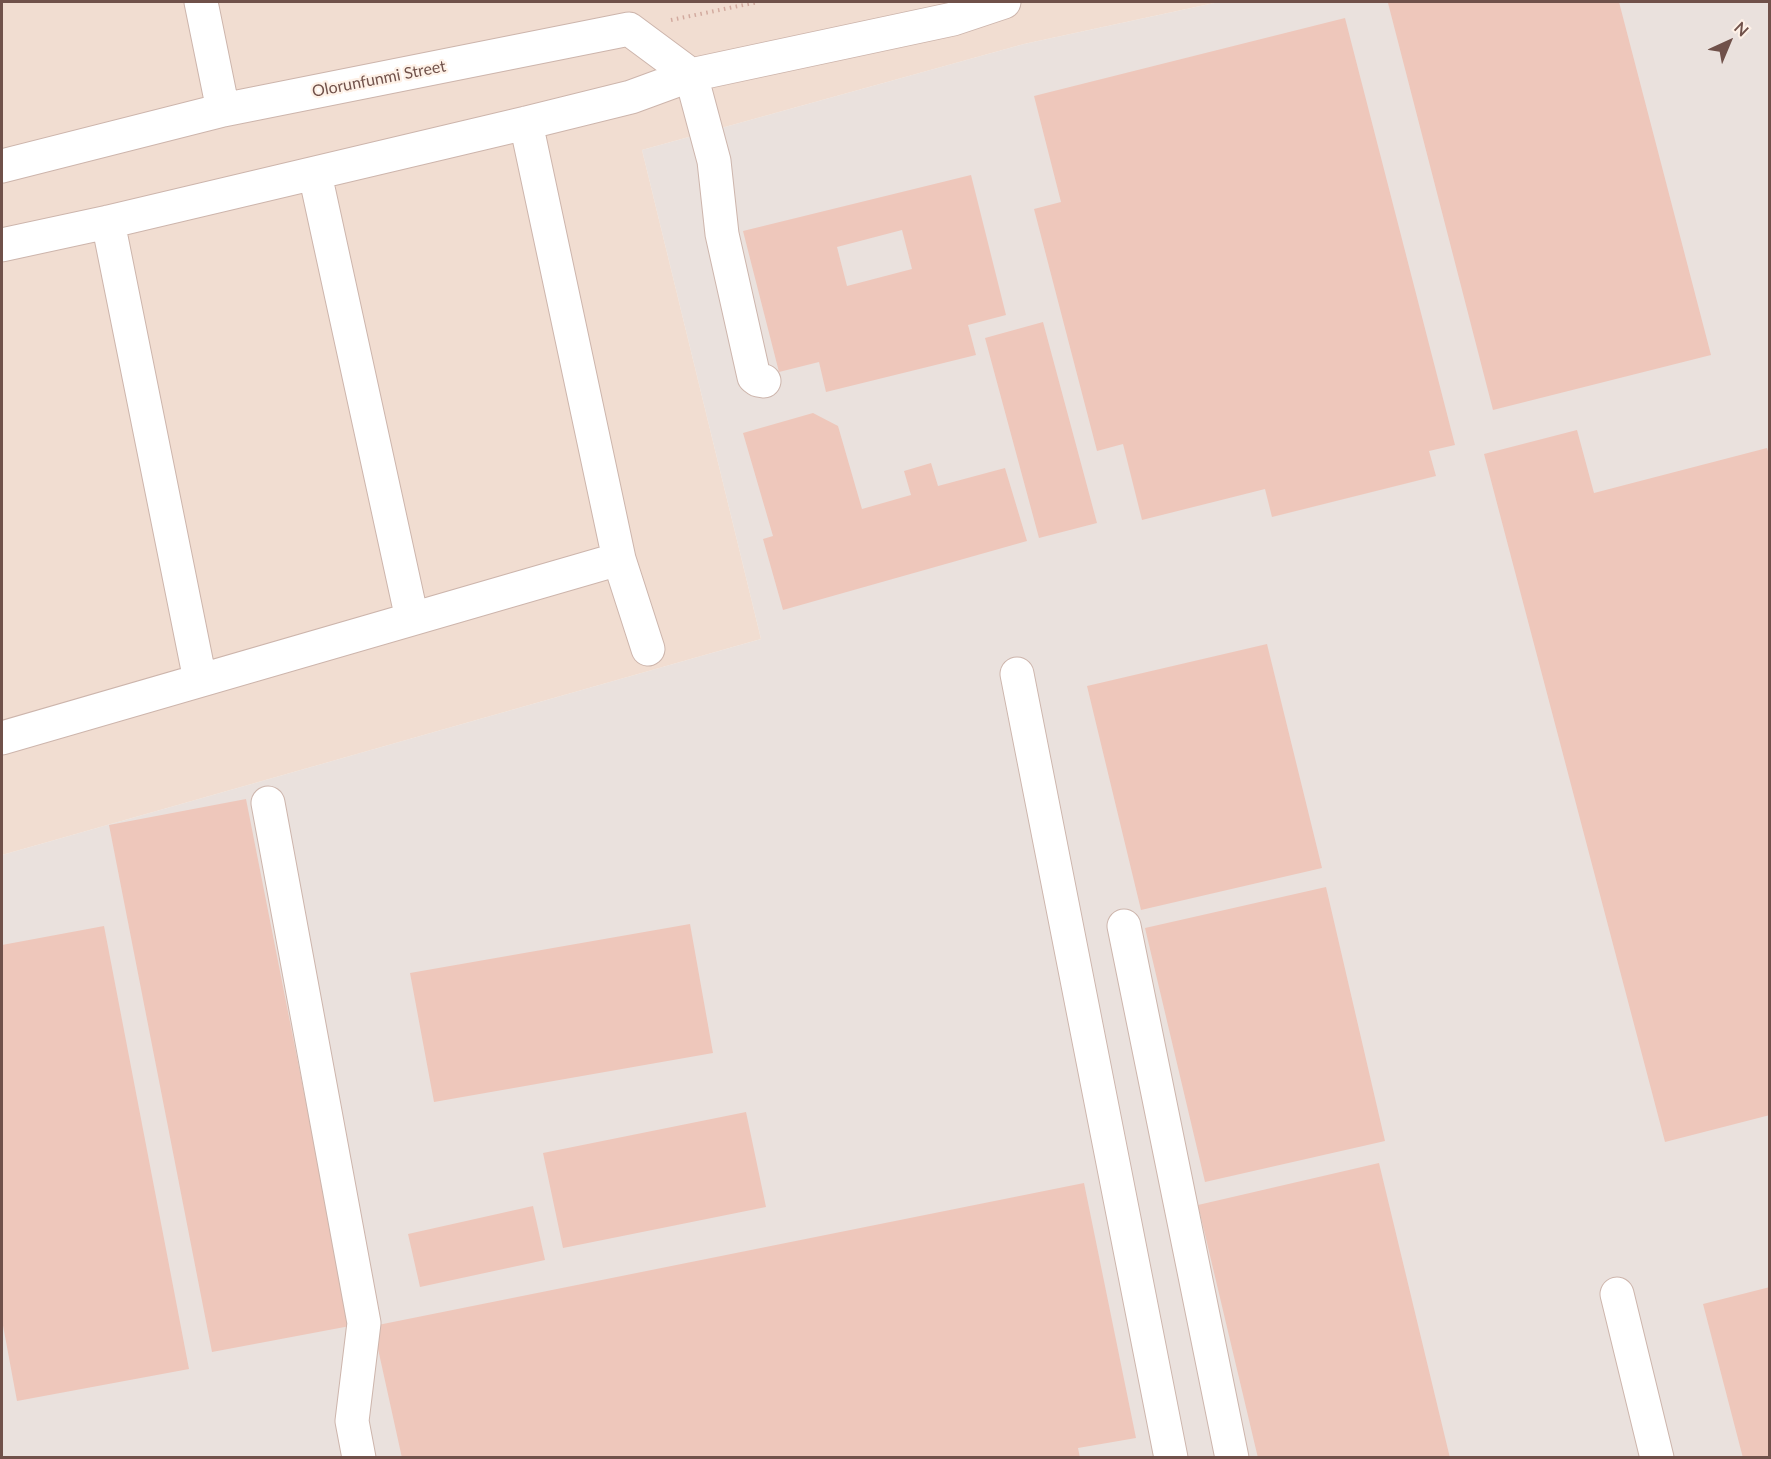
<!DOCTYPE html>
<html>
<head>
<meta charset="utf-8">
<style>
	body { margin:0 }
	#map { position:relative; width:1771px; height:1459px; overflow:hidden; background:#faede2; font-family:Lato,sans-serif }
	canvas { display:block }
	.frame { position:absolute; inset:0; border:3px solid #70514a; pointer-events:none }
	.north { position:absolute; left:1699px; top:12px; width:60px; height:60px; -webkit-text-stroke:4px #fef1e7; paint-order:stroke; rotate:44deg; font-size:16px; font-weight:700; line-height:24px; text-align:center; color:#70514a }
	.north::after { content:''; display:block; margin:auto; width:21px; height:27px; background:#70514a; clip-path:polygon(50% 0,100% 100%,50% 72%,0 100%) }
</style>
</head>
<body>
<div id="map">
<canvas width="1771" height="1459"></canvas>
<div class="frame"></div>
<div class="north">N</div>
</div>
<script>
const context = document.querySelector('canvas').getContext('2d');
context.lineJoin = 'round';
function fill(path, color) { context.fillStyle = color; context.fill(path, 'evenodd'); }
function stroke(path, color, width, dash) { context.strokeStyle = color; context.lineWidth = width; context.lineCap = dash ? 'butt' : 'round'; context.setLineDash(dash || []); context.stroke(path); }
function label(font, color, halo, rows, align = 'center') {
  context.font = font + ' Lato,sans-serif'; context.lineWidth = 4.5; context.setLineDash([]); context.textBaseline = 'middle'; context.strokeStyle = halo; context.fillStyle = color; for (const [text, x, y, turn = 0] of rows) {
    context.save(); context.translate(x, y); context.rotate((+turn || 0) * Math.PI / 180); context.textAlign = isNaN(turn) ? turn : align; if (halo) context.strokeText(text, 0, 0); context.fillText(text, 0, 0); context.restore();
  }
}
const residential = new Path2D(`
	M 2,2 L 1219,2 L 1024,44 L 642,150 L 761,639 L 2,855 Z`);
const industrial = new Path2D(`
	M 1219,2 L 1769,2 L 1769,1457 L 2,1458 L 2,855 L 761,639 L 642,150 L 1024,44 Z`);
const building = new Path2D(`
	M 1393,2 L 1619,2 L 1711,355 L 1493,410 L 1388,3 Z
	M 1345,18 L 1455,445 L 1429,451 L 1436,476 L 1272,517 L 1265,489 L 1142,520 L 1123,444 L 1097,451 L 1034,209 L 1061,202 L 1034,96 Z
	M 971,175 L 1006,315 L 968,325 L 976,355 L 826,392 L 819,362 L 779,372 L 743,231 ZM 902,230 L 912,269 L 847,286 L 837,247 Z
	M 1043,322 L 1097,523 L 1039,538 L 985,338 Z
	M 813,413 L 838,426 L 862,509 L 911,495 L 904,471 L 931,463 L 938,486 L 1005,468 L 1027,541 L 783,610 L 763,539 L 773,536 L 743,433 Z
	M 1577,430 L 1594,493 L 1767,448 L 1770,457 L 1770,1115 L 1665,1142 L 1484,454 Z
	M 1267,644 L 1322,868 L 1141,910 L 1087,686 Z
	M 246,799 L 350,1326 L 212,1352 L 109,825 Z
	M 1326,887 L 1385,1141 L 1205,1182 L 1145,928 Z
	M 690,924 L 713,1053 L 434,1102 L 410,973 Z
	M 104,926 L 189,1369 L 17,1401 L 2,1320 L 2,945 Z
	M 746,1112 L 766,1207 L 563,1248 L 543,1153 Z
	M 1379,1163 L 1450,1458 L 1258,1458 L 1198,1205 Z
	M 1084,1183 L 1136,1438 L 1078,1448 L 1080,1458 L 402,1458 L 373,1326 Z
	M 533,1206 L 545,1260 L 420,1287 L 408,1234 Z
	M 1770,1287 L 1770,1458 L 1743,1458 L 1703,1304 Z`);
const path = new Path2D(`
	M 671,20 L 758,2`);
const minor = new Path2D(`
	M 201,2 L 223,110
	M 526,123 L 619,559 L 648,649
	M 2,166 L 223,110 L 629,29 L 691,75 L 714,161 L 722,234 L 754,377 L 758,380 L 764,381
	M 315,174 L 412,619
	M 108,222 L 200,680
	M 2,245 L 108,222 L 526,123 L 631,97 L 691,75 L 953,19 L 1004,2
	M 1017,674 L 1171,1458
	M 2,738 L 619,559
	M 268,803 L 364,1323 L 352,1421 L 359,1458
	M 1124,926 L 1232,1458
	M 1617,1294 L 1657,1458`);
const streetNames = [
	["Olorunfunmi Street",379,79,-11]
];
fill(residential, '#f1ddd1');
fill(industrial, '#eae1dd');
fill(building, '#eec7bb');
stroke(minor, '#cdb5ac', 35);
stroke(path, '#d2aa9f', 4, [1.5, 4.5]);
stroke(minor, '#fff', 33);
label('16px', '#70514a', '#fef1e7', streetNames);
</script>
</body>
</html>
